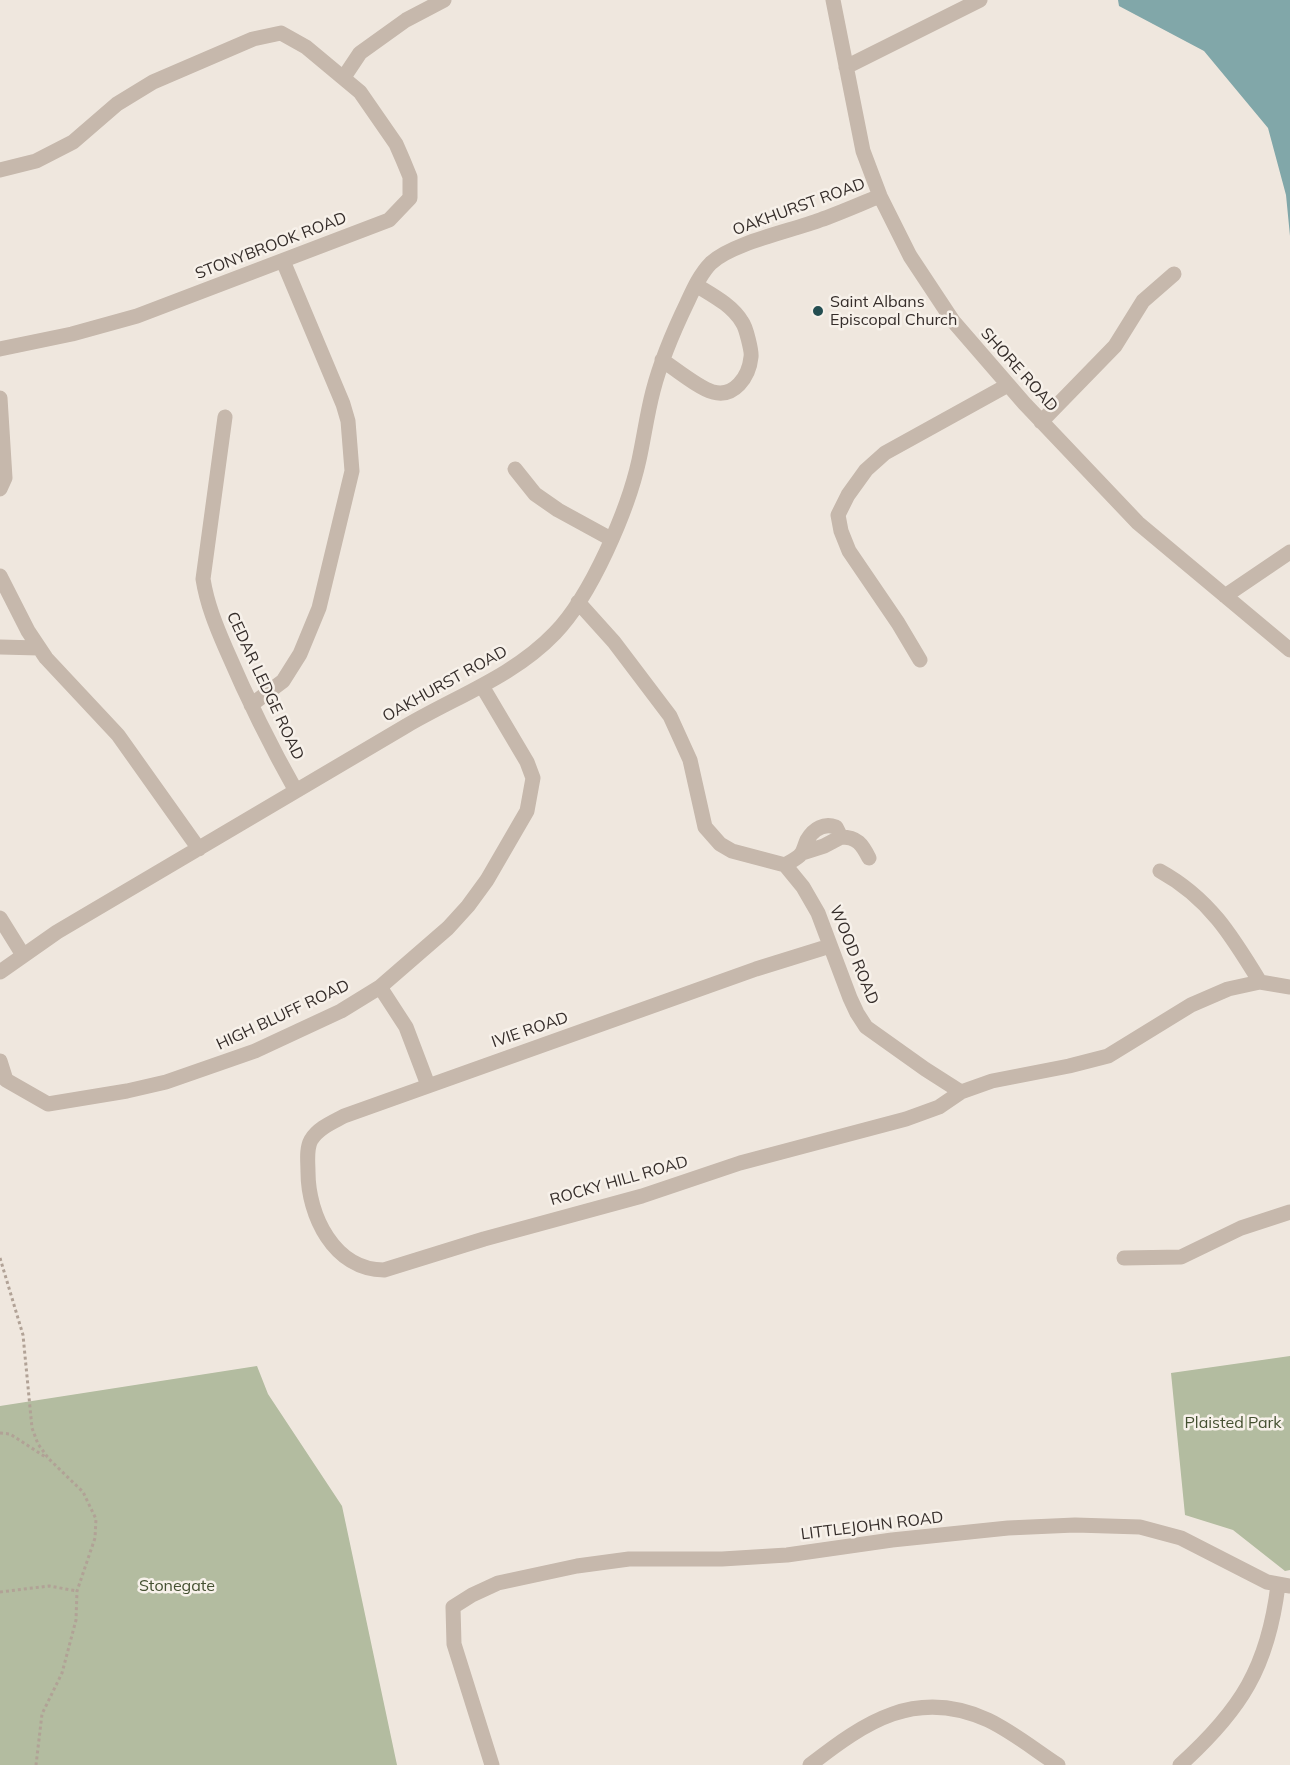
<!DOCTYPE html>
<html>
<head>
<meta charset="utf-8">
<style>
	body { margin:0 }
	canvas { display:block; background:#efe7de }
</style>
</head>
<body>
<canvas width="1290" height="1765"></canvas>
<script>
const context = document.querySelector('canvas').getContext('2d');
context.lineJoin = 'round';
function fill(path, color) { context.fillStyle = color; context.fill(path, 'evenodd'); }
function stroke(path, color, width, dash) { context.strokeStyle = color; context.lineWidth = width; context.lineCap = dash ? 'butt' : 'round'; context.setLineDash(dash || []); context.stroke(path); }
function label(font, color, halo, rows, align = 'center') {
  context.font = font + ' Mulish,sans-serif'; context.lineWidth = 5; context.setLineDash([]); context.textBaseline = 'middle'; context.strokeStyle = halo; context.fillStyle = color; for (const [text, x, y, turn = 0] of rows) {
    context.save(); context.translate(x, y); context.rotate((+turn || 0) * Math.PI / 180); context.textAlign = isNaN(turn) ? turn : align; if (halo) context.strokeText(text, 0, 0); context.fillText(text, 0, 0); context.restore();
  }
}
const green = new Path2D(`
	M 1290,1356 L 1290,1570 L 1285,1571 L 1233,1530 L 1185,1515 L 1171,1373 Z
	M 257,1366 L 268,1394 L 342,1506 L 397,1765 L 0,1765 L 0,1406 Z`);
const water = new Path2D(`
	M 1118,0 L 1290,0 L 1290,236 L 1286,195 L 1268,128 L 1204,51 L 1119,6 Z`);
const path = new Path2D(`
	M 0,1258 L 23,1335 L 32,1428 L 38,1444 L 49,1459 L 83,1492 L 96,1519 L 95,1538 L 77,1591 L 76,1620 L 62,1673 L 42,1714 L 36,1765
	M 0,1433 L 10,1434 L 47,1458
	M 0,1592 L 49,1586 L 77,1591`);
const minor = new Path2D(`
	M 833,0 L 863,151 L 880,196 L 910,256 L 953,321 L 1024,403 L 1138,523 L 1290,650
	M 846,67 L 980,0
	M 344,77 L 360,53 L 406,20 L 444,0
	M 0,170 L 36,161 L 73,142 L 117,104 L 153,82 L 253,39 L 281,33 L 306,47 L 360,92 L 396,144 L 403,160 L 410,177 L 410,198 L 389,220 L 137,316 L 72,334 L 0,349
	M 662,360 C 674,368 700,389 713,392 C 734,398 749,377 751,357 C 752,352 746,327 742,322 C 732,305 712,295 696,285
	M 0,398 L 5,478 L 0,489
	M 225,417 L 203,579 C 207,604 216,626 226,649 C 247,698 270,745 296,791
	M 1041,422 L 1115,346 L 1143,301 L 1174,274
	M 515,469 L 535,494 L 558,510 L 611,539
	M 0,576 L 28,631 L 46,658 L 118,735 L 199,849
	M 1225,596 L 1290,552
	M 578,602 L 614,642 L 670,716 L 690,760 L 705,827 L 720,844 L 732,851 L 785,865 L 803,887 L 818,913 L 850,998 L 857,1013 L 866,1027 L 925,1069 L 961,1092 L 992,1081 L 1069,1066 L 1108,1056 L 1191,1005 L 1228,989 L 1260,982 L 1290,987
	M 0,647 L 39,648
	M 920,660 L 898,623 L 849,551 L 841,531 L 838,515 L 848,495 L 866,470 L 885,453 L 1008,385
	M 251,705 L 283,681 L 300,654 L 319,608 L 352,471 L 348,421 L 343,404 L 283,261
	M 841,837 C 857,837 862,844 869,858
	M 785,865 C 790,862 798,858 801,854 C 804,850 805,844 807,840 C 814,828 824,823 836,827 L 841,837 L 824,846 L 802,853
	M 1160,871 C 1209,898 1232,936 1260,982
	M 0,918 L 23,955
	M 830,946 L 756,969 L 344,1116 C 333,1122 318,1128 311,1140 C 306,1149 308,1162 308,1172 C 308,1215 334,1270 384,1270 L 484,1239 L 642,1196 L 740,1163 L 906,1119 L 939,1107 L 961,1092
	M 0,972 L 57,932 C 174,864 290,795 406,726 C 457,696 514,676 555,633 C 591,596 628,510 639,460 C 644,437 647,414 653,391 C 661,360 673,332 687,303 C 693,290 700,274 711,263 C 732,243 791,231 820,220 C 840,213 860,204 880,196
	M 380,987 L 406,1027 L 428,1085
	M 0,1061 L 6,1080 L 48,1104 L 127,1091 L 166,1082 L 255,1051 L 341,1011 L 380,987 L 448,928 L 468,906 L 487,880 L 527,811 L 533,778 L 527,762 L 482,686
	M 1124,1258 L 1181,1257 L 1241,1228 L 1290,1212
	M 492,1765 L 454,1644 L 453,1607 L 472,1595 L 498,1583 L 577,1566 L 629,1559 L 722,1559 L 787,1555 L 892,1540 L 1008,1528 L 1075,1525 L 1140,1527 L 1181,1538 L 1267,1582 L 1290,1586
	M 810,1765 C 865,1722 916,1687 988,1720 C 1013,1732 1035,1750 1058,1765
	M 1180,1765 C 1241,1710 1268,1667 1278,1585`);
const markers = [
	[818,311,6,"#244e51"]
];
const streetNames = [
	["OAKHURST ROAD",799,207,-20],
	["STONYBROOK ROAD",271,246,-21],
	["SHORE ROAD",1019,370,48],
	["OAKHURST ROAD",445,684,-29],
	["CEDAR LEDGE ROAD",265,686,65],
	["WOOD ROAD",854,955,68],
	["HIGH BLUFF ROAD",283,1015,-25],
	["IVIE ROAD",530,1030,-19],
	["ROCKY HILL ROAD",619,1181,-16],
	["LITTLEJOHN ROAD",872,1526,-7]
];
const poiNames = [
	["Saint Albans",830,302],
	["Episcopal Church",830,320]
];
const parkNames = [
	["Plaisted Park",1233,1423],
	["Stonegate",177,1586]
];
fill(green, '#b3bca0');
fill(water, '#81a7a9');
stroke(path, '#b1a296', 3, [3, 3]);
stroke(minor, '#c6b8ac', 15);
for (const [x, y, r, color] of markers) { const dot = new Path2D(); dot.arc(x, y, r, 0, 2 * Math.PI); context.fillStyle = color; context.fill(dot); stroke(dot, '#f7f1ea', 2); }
label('16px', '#352d2a', '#f7f1ea', streetNames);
label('16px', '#352d2a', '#f7f1ea', poiNames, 'left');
label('16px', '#445031', '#f7f1ea', parkNames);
</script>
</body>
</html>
